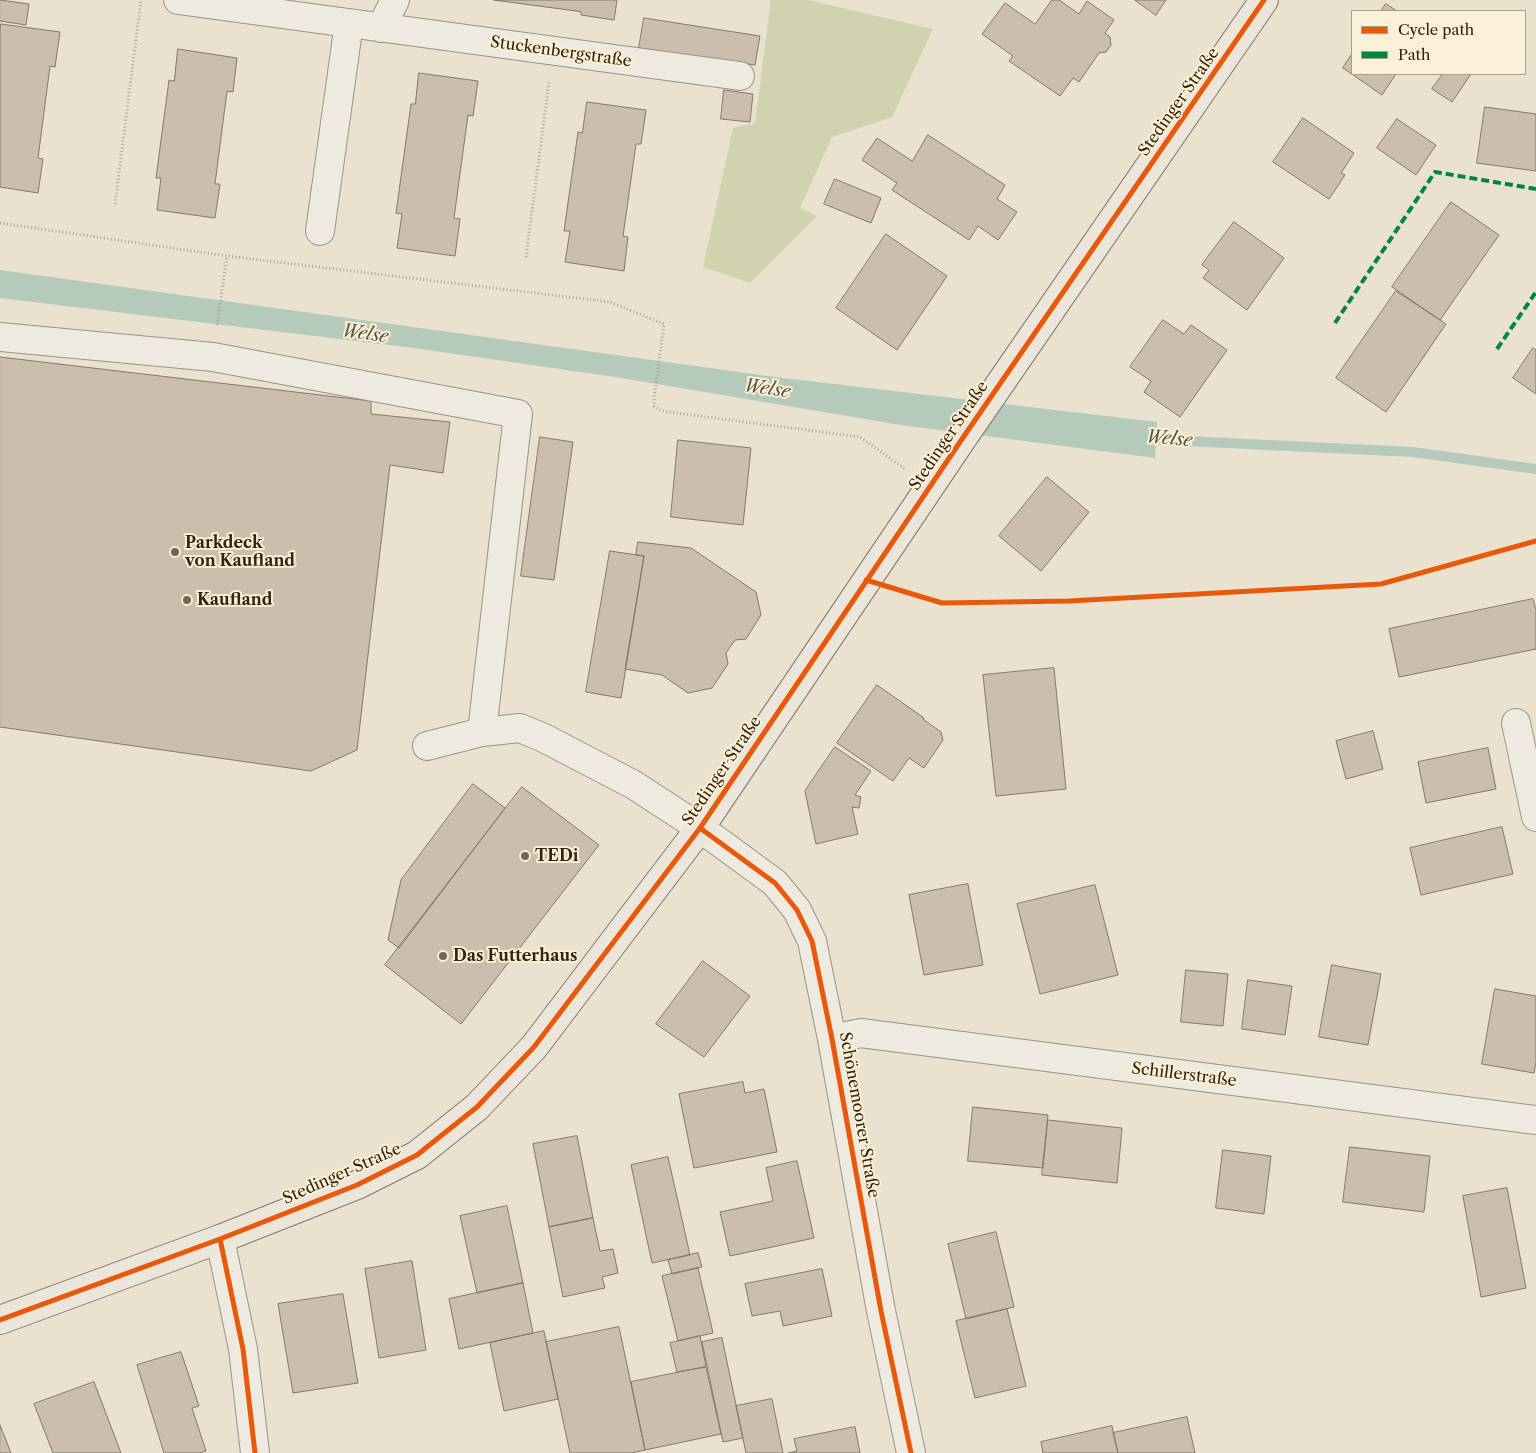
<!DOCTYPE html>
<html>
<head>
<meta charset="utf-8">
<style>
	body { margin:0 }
	#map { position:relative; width:1536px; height:1453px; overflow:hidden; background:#eae2ce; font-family:"Libre Caslon Text",serif }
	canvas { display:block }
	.legend { position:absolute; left:1351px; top:10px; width:175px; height:65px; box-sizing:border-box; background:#faefd7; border:1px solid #ac9e86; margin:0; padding:6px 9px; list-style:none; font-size:15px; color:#37240d }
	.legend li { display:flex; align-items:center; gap:10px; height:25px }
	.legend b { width:25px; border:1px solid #ac9e86 }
</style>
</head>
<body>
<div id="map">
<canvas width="1536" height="1453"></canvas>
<ul class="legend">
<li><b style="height:6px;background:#e8590c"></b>Cycle path</li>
<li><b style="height:6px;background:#00873e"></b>Path</li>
</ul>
</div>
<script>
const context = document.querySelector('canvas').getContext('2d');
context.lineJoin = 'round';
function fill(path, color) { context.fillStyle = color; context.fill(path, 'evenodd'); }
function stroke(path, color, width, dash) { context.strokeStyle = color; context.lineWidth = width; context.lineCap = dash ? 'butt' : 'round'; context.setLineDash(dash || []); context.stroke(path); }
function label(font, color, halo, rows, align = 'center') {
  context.font = font + ' "Libre Caslon Text",serif'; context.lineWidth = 4; context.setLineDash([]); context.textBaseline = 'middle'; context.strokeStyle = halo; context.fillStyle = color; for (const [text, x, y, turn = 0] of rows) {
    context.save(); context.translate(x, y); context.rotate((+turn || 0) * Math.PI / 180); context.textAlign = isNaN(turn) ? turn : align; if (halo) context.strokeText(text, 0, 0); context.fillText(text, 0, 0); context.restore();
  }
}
const green = new Path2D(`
	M 771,0 L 808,0 L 933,29 L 892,117 L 832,137 L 800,208 L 817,216 L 750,283 L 703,267 L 733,128 L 755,123 Z`);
const water = new Path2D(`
	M 0,270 L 775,377 L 1157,422 L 1155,458 L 901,425 L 615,377 L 414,348 L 0,298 Z`);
const stream = new Path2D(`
	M 1143,436 L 1165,440 L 1413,452 L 1536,469`);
const building = new Path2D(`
	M 0,0 L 29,4 L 26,25 L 0,21 Z
	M 494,0 L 617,0 L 614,20 L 581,15 L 581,12 Z
	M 1052,0 L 1059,0 L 1079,14 L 1087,1 L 1114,20 L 1105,33 L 1110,37 L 1111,45 L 1106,52 L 1099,53 L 1079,82 L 1073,78 L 1060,96 L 1009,61 L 1013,56 L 982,34 L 1005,3 L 1035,24 Z
	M 1135,0 L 1166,0 L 1156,15 Z
	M 1386,4 L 1397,11 L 1381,11 Z
	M 644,18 L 760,36 L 755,65 L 639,48 Z
	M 1,24 L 60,32 L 55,67 L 50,66 L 38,158 L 43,159 L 38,193 L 0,187 L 0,33 Z
	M 178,49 L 237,58 L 233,92 L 227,91 L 215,184 L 220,184 L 215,218 L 157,210 L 161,178 L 156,178 L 169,80 L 174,81 Z
	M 1352,54 L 1352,74 L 1396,74 L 1382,95 L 1343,68 Z
	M 419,73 L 478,81 L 473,116 L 468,115 L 454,218 L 460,219 L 455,256 L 397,248 L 402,214 L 396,213 L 411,104 L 415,104 Z
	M 1443,74 L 1471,74 L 1452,102 L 1432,89 Z
	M 724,90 L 753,94 L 750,122 L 721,119 Z
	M 587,102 L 646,110 L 641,144 L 636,144 L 623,236 L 628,237 L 624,271 L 565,262 L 570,231 L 564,231 L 578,132 L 582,133 Z
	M 1485,107 L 1536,114 L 1536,171 L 1477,163 Z
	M 1303,118 L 1354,153 L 1341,173 L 1345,175 L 1329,199 L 1273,162 Z
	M 1397,119 L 1436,145 L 1416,175 L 1377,148 Z
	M 928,135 L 1005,185 L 997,199 L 1017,212 L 998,240 L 978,226 L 969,240 L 892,190 L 897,183 L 862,160 L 877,138 L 912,161 Z
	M 835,179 L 881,198 L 871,223 L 824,204 Z
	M 1451,202 L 1499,235 L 1440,320 L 1392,287 Z
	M 1234,222 L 1284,258 L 1247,310 L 1203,278 L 1209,270 L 1202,265 Z
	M 886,234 L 947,276 L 897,350 L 836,308 Z
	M 1396,291 L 1446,324 L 1386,412 L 1336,378 Z
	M 1163,320 L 1184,334 L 1191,325 L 1227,350 L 1180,417 L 1144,392 L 1151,381 L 1130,367 Z
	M 1533,348 L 1536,350 L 1536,394 L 1513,378 Z
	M 0,357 L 371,401 L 371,414 L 450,422 L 443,473 L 390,465 L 357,750 L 311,771 L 0,727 Z
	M 540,437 L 573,442 L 554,580 L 521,576 Z
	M 678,440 L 751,448 L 743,525 L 671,517 Z
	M 1047,477 L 1089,512 L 1041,571 L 999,536 Z
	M 638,542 L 691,548 L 756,592 L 761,615 L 746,639 L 735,640 L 726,653 L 728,664 L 712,688 L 688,693 L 662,675 L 625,669 L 644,556 L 636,555 Z
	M 610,551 L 644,556 L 621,698 L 586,692 Z
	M 1533,599 L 1536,610 L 1536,649 L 1399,677 L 1389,629 Z
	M 1054,668 L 1066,789 L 996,796 L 983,675 Z
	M 877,685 L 924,718 L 923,719 L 941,732 L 943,740 L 924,768 L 909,758 L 893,781 L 837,743 Z
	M 1373,731 L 1383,769 L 1346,779 L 1336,741 Z
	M 835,747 L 871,771 L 855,795 L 861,797 L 859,808 L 852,807 L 858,834 L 816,844 L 805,791 Z
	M 1488,748 L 1496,789 L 1426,803 L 1418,762 Z
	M 473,784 L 505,808 L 399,948 L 388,940 L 401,880 Z
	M 522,787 L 599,845 L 461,1024 L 385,965 Z
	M 1502,827 L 1513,874 L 1421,895 L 1410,848 Z
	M 968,884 L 983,965 L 924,975 L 909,895 Z
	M 1095,885 L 1118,975 L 1040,994 L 1017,904 Z
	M 703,961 L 750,996 L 704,1057 L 656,1024 Z
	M 1332,965 L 1381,974 L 1368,1045 L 1319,1037 Z
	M 1186,970 L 1228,974 L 1223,1026 L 1181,1022 Z
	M 1248,980 L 1292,986 L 1285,1035 L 1242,1029 Z
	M 1495,989 L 1536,996 L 1536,1062 L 1534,1073 L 1482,1064 Z
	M 743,1082 L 745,1093 L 764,1089 L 777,1152 L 694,1168 L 679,1094 Z
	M 973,1107 L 1048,1115 L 1043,1168 L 968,1161 Z
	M 1048,1120 L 1122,1128 L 1117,1183 L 1042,1175 Z
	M 577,1136 L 593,1218 L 549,1227 L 533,1144 Z
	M 1350,1147 L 1430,1156 L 1424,1212 L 1343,1202 Z
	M 1223,1150 L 1271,1156 L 1264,1214 L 1216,1208 Z
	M 668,1157 L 690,1255 L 652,1263 L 631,1165 Z
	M 797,1161 L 814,1238 L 730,1256 L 720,1212 L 773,1201 L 766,1168 Z
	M 1507,1188 L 1526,1288 L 1481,1297 L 1463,1196 Z
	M 507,1206 L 523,1283 L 477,1293 L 460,1216 Z
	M 593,1218 L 600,1251 L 613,1249 L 618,1273 L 602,1277 L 605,1288 L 563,1297 L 549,1227 Z
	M 996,1232 L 1014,1307 L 966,1319 L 948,1244 Z
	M 698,1253 L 702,1267 L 672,1274 L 668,1260 Z
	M 412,1261 L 426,1350 L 379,1358 L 365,1269 Z
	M 698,1268 L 713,1333 L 678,1341 L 662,1276 Z
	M 822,1269 L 832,1316 L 783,1326 L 780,1311 L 752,1316 L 745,1284 Z
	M 523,1283 L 533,1333 L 459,1349 L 449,1299 Z
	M 343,1294 L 358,1383 L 293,1393 L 278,1304 Z
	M 1007,1309 L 1026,1386 L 975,1398 L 956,1321 Z
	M 619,1327 L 645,1450 L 631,1453 L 570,1453 L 546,1342 Z
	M 544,1331 L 558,1399 L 504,1411 L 490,1343 Z
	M 700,1336 L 706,1367 L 677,1372 L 670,1343 Z
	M 722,1338 L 743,1438 L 723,1442 L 702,1342 Z
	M 181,1352 L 199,1406 L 192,1408 L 206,1451 L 200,1453 L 164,1453 L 137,1365 Z
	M 706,1367 L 721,1434 L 645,1450 L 631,1382 Z
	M 94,1382 L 121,1453 L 53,1453 L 34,1404 Z
	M 772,1399 L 783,1453 L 746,1453 L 736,1406 Z
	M 1187,1417 L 1195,1453 L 1118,1453 L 1113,1433 Z
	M 0,1425 L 11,1453 L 0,1453 Z
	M 1112,1426 L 1118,1453 L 1043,1453 L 1041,1442 Z
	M 855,1427 L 860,1453 L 788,1453 L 797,1451 L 794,1439 Z`);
const path = new Path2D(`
	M 115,204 L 141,0
	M 0,223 L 227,256 L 610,302 L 664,324 L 654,398 L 654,406 L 661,411 L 860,437 L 905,469
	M 526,257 L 549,82
	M 217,325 L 227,256`);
const minor = new Path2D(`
	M 178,0 L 740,76
	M 381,28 L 395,0
	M 320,231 L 349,23
	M 0,337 L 213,357 L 518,414 L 482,732
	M 1516,723 L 1536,817
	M 427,746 L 482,732 L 520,728 L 544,738 L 634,785 L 700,828 L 775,883 L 797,910 L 812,941 L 832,1039 L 881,1311 L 911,1453
	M 832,1039 L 861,1033 L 1536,1120
	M 220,1239 L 243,1349 L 255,1453`);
const major = new Path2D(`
	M 0,1320 L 220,1239 L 357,1185 L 417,1155 L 477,1107 L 534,1047 L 700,828 L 962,439 L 1264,0`);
const quiet = new Path2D(`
	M 1335,323 L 1435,172 L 1536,189
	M 1497,349 L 1536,292`);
const cycleway = new Path2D(`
	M 866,580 L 942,603 L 1069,601 L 1381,584 L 1536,541
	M 700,828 L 775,883 L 797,910 L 812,941 L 832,1039 L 881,1311 L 911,1453
	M 220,1239 L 243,1349 L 255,1453
	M 0,1320 L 220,1239 L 357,1185 L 417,1155 L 477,1107 L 534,1047 L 700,828 L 962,439 L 1264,0`);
const markers = [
	[175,552,5,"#766651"],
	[187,600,5,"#766651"],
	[525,856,5,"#766651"],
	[443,956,5,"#766651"]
];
const streetNames = [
	["Stuckenbergstraße",561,52,8],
	["Stedinger Straße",1179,102,-55],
	["Stedinger Straße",949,436,-56],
	["Stedinger Straße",722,771,-56],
	["Schillerstraße",1184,1075,7],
	["Schönemoorer Straße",859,1115,80],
	["Stedinger Straße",342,1174,-24]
];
const poiNames = [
	["Parkdeck",185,543],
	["von Kaufland",185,561],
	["Kaufland",197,600],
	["TEDi",535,856],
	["Das Futterhaus",453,956]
];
const waterNames = [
	["Welse",365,334,8],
	["Welse",767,389,8],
	["Welse",1169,439,5]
];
fill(green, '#d1d2ae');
fill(water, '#b4cabb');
stroke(stream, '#b4cabb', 10);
fill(building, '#ccbdac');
stroke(building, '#80796c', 1);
stroke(minor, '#9a9385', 30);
stroke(major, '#80796c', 30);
stroke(path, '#aba69b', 3, [1, 2.5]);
stroke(minor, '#eeeadf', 28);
stroke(major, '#ebe5da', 28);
stroke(quiet, '#00873e', 4, [8, 4]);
stroke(cycleway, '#e8590c', 5);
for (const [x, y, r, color] of markers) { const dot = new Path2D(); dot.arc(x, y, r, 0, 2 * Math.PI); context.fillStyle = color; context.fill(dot); stroke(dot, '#faefd7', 2); }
label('16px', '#37240d', '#faefd7', streetNames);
label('bold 16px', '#37240d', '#faefd7', poiNames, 'left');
label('italic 18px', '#56533f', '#faefd7', waterNames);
</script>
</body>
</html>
